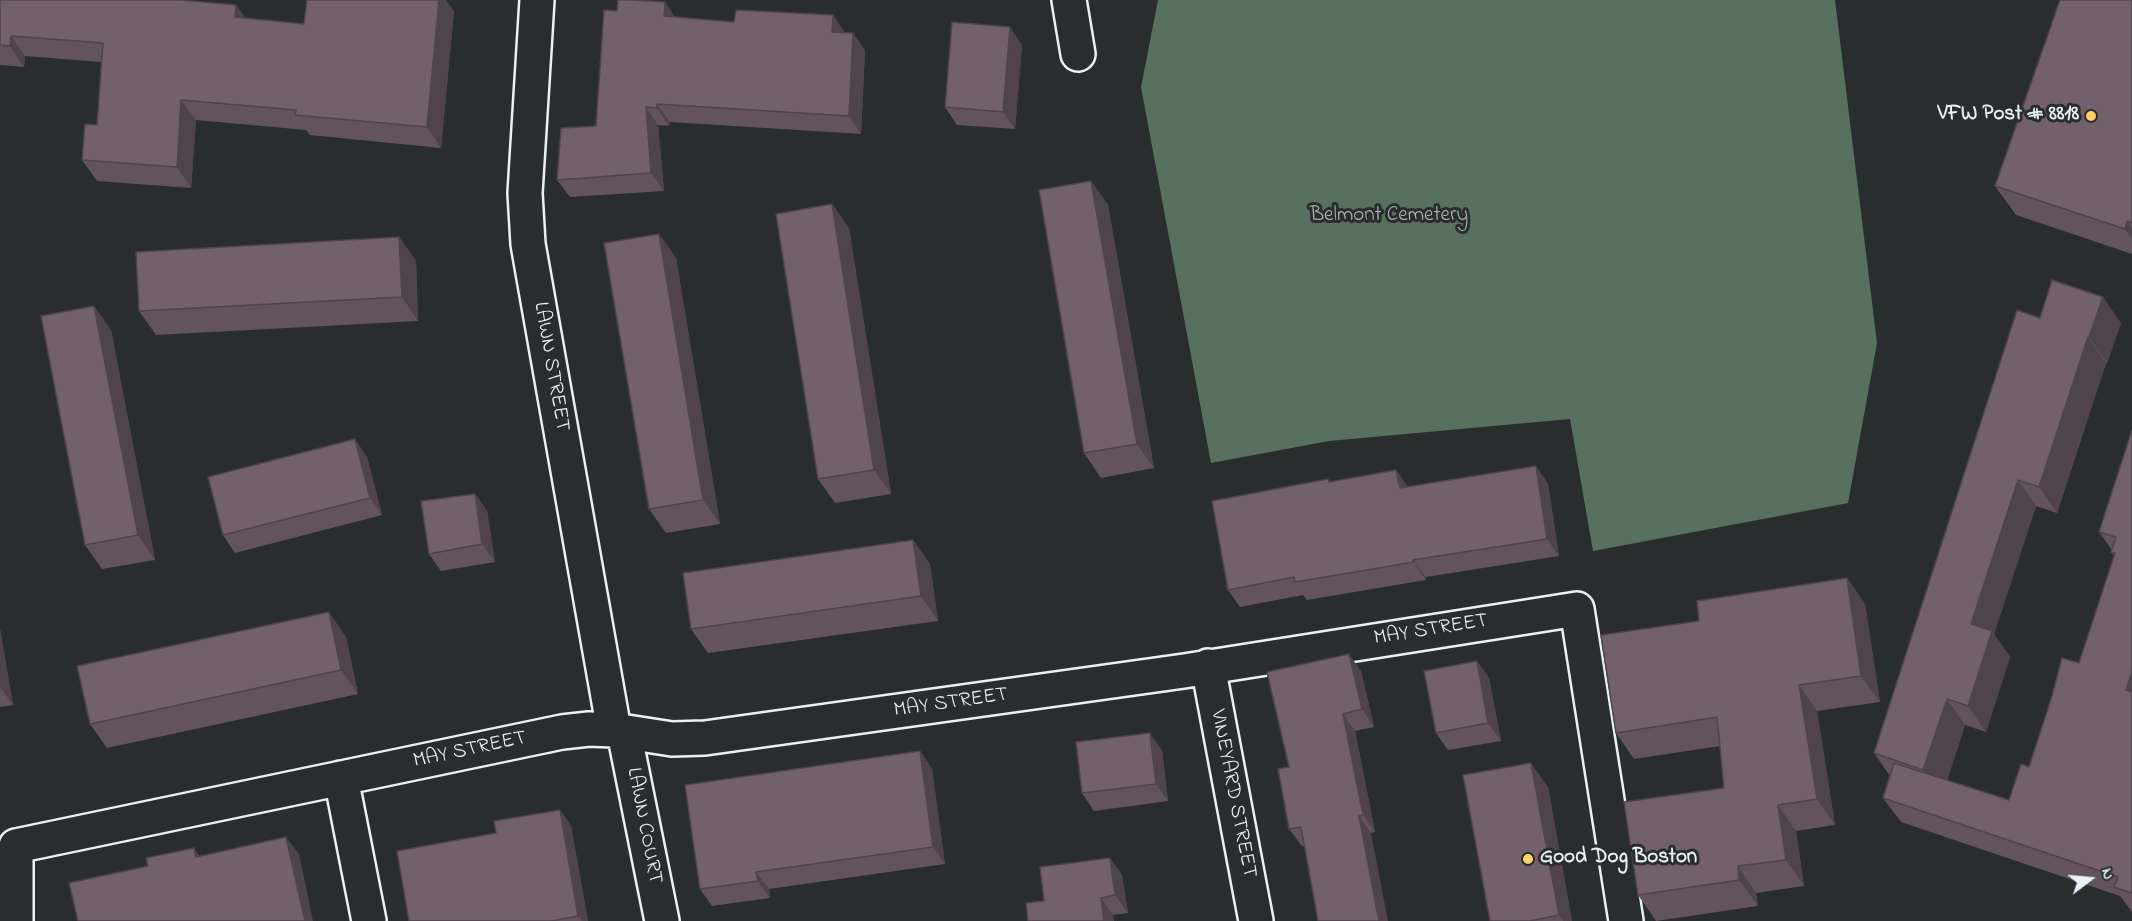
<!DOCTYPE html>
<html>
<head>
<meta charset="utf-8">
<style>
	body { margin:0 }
	#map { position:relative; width:2132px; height:921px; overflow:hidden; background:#2a2d2e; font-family:"Indie Flower",sans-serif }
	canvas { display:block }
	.north { position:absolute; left:2060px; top:849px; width:60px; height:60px; -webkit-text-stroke:4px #2a2d2e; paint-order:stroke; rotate:74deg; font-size:16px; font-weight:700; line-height:24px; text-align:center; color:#e8f1f8 }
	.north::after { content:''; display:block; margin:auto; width:21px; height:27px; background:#e8f1f8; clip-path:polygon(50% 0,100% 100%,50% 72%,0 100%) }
</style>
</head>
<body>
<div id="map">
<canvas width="2132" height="921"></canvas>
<div class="north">N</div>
</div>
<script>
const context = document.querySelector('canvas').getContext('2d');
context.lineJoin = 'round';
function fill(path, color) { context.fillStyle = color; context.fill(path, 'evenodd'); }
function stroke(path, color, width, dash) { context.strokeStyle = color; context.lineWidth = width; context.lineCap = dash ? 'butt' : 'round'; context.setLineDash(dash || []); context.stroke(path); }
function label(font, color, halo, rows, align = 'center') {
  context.font = font + ' "Indie Flower",sans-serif'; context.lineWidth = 6; context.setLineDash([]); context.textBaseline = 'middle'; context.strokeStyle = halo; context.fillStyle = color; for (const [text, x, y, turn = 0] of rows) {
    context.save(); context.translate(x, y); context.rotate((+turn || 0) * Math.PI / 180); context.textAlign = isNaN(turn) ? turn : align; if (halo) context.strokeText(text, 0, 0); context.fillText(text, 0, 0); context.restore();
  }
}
const green = new Path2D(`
	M 1158,0 L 1835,0 L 1877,343 L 1848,503 L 1593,551 L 1570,419 L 1329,441 L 1211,463 L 1141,87 Z`);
const minor = new Path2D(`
	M 537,0 L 525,193 L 528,244 L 614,730
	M 1069,0 L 1078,54
	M 1208,666 L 1256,921
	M 624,732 L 662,921
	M 341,778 L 369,921
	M 16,846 L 562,732 L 589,729 L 614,730 L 672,739 L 705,738 L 1184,671 L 1577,609 L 1626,921
	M 16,921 L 16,846`);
const wall = new Path2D(`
	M 0,0 L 236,5 L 245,18 L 304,24 L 454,11 L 441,148 L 310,135 L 306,130 L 196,120 L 191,188 L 97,181 L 82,160 L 97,125 L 101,62 L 25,56 L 24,67 L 0,65 Z
	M 2132,0 L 2132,254 L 2016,215 L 1995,186 Z
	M 675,17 L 845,32 L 865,50 L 861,134 L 670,122 L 669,126 L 658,125 L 664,191 L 570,197 L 557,180 Z
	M 1022,45 L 1015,129 L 957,125 L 945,107 Z
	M 1091,181 L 1108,205 L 1154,468 L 1101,478 L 1084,453 Z
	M 832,204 L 849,228 L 891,494 L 835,503 L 818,479 Z
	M 659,234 L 676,258 L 720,524 L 666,533 L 649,509 Z
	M 399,237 L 416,261 L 418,321 L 156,335 L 139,311 Z
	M 94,306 L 111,330 L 155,560 L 102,569 L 85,545 Z
	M 2040,318 L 2121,323 L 2107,363 L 2106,363 L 2057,513 L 2036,506 L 1994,634 L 2010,657 L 1986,732 L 1965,725 L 1947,780 L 2009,800 L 2029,767 L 2079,663 L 2114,556 L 2111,552 L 2112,550 L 2099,532 L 2132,430 L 2132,912 L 2120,896 L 1901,822 L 1883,798 L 1890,776 L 1874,753 Z
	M 367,457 L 382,515 L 235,553 L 223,535 Z
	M 1536,466 L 1548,484 L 1559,556 L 1426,577 L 1426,580 L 1307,600 L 1303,595 L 1240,607 L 1228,590 L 1330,482 L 1396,470 L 1408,487 Z
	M 475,494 L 487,511 L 495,562 L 441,571 L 429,554 Z
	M 913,540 L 930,564 L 938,621 L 708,653 L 691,629 Z
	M 1847,578 L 1865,604 L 1880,702 L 1817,711 L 1835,825 L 1796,831 L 1804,886 L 1756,893 L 1758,906 L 1656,921 L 1638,895 L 1724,788 L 1720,746 L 1634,759 L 1616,733 Z
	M 0,629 L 13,705 L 0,707 Z
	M 346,637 L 358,694 L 107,748 L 90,724 Z
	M 1477,661 L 1489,678 L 1501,741 L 1448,750 L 1436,733 Z
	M 1361,671 L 1374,727 L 1355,731 L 1375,832 L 1302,846 L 1289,829 L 1289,767 Z
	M 1162,750 L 1168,801 L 1094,811 L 1082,793 Z
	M 920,751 L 932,769 L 945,864 L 769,889 L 770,898 L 712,906 L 700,889 Z
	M 1548,787 L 1572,921 L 1490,921 Z
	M 560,810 L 571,826 L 588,921 L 409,921 L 496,833 Z
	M 1110,858 L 1122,875 L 1128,913 L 1113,915 L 1114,921 L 1028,921 L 1044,901 Z`);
const shadedWall = new Path2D(`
	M 439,0 L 446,0 L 454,11 L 441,148 L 427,127 Z
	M 665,2 L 677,20 L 664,16 Z
	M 236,5 L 250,26 L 235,17 Z
	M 833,15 L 845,33 L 832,32 Z
	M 1010,27 L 1022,45 L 1015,129 L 1003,112 Z
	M 853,33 L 865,50 L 861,134 L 849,116 Z
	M 11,36 L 25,56 L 24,67 L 10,46 Z
	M 181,100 L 196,120 L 191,188 L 177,167 Z
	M 657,104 L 670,122 L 669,126 L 657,108 Z
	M 646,107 L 658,125 L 664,191 L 651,173 Z
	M 1091,181 L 1108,205 L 1154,468 L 1137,444 Z
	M 832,204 L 849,228 L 891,494 L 874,470 Z
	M 2127,221 L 2132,228 L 2132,239 L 2125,229 Z
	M 659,234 L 676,258 L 720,524 L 703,500 Z
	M 399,237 L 416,261 L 418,321 L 402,297 Z
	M 2103,297 L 2121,323 L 2107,363 L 2089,337 Z
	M 94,306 L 111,330 L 155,560 L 138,535 Z
	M 2088,337 L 2106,363 L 2057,513 L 2039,487 Z
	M 355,439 L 367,457 L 382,515 L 370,498 Z
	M 1536,466 L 1548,484 L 1559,556 L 1547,539 Z
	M 1396,470 L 1408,487 L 1400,488 Z
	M 2018,480 L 2036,506 L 1994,634 L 2010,657 L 1986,732 L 1968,706 L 1971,624 Z
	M 475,494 L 487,511 L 495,562 L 482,544 Z
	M 913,540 L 930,564 L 938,621 L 921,596 Z
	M 1413,560 L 1426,577 L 1426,580 L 1414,562 Z
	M 1847,578 L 1865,604 L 1880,702 L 1861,676 Z
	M 329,612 L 346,637 L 358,694 L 341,670 Z
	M 0,629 L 13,705 L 0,687 Z
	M 1349,654 L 1361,671 L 1374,727 L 1362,709 Z
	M 1477,661 L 1489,678 L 1501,741 L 1488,723 Z
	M 2132,671 L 2132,699 L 2126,690 Z
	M 1799,685 L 1817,711 L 1835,825 L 1817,799 Z
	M 1947,699 L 1965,725 L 1942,796 L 1923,770 Z
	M 1343,714 L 1355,731 L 1375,832 L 1363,815 Z
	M 1150,733 L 1162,750 L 1168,801 L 1156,784 Z
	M 920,751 L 932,769 L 945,864 L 933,847 Z
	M 1531,763 L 1548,787 L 1572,921 L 1563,921 L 1559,915 Z
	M 1778,805 L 1796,831 L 1804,886 L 1786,860 Z
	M 560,810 L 571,826 L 588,921 L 582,921 L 578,916 Z
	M 1359,816 L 1371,833 L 1388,921 L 1379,921 Z
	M 286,837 L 299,854 L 313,921 L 305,921 Z
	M 194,848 L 206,865 L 196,857 Z
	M 1110,858 L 1122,875 L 1128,913 L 1115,895 Z
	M 1738,866 L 1756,893 L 1758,906 L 1739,880 Z
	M 756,872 L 769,889 L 770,898 L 758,881 Z
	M 1101,898 L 1113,915 L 1114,921 L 1104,921 Z`);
const building = new Path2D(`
	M 0,0 L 182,0 L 236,5 L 235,17 L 304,24 L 307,0 L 439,0 L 427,127 L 295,115 L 296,110 L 181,100 L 177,167 L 82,160 L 85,124 L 97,125 L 103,43 L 11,36 L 10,46 L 0,45 Z
	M 618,0 L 634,0 L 665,2 L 664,16 L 734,22 L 736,10 L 833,15 L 832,32 L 853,33 L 849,116 L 657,104 L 657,108 L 646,107 L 651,173 L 557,180 L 561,128 L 596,126 L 604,10 L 617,11 Z
	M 2060,0 L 2132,0 L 2132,223 L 2127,221 L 2125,229 L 1995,186 Z
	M 952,22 L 1010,27 L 1003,112 L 945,107 Z
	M 1091,181 L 1137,444 L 1084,453 L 1039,190 Z
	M 832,204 L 874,470 L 818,479 L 776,214 Z
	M 659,234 L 703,500 L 649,509 L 604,243 Z
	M 399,237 L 402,297 L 139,311 L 136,252 Z
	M 2052,280 L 2103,297 L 2089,337 L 2088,337 L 2039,487 L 2018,480 L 1971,624 L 1992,631 L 1968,706 L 1947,699 L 1923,770 L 1874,753 L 2017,310 L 2040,318 Z
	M 94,306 L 138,535 L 85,545 L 41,316 Z
	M 2132,430 L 2132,671 L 2126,690 L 2132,692 L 2132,893 L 2114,887 L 2118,877 L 1883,798 L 1894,763 L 2009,800 L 2021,764 L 2029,767 L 2052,696 L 2062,658 L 2079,663 L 2115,553 L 2111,552 L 2116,537 L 2099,532 Z
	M 355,439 L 370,498 L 223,535 L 208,477 Z
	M 1536,466 L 1547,539 L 1413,560 L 1414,562 L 1295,582 L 1294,577 L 1228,590 L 1212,501 L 1328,479 L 1329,482 L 1396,470 L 1400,488 Z
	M 475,494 L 482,544 L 429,554 L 421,501 Z
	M 913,540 L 921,596 L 691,629 L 683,573 Z
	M 1847,578 L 1861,676 L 1799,685 L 1817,799 L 1778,805 L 1786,860 L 1738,866 L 1739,880 L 1638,895 L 1624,802 L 1724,788 L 1717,717 L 1616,733 L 1601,635 L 1699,621 L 1697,601 Z
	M 329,612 L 341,670 L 90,724 L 77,666 Z
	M 1349,654 L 1362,709 L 1343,714 L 1363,815 L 1359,816 L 1379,921 L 1318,921 L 1301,827 L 1289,829 L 1278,769 L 1289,767 L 1267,672 Z
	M 1477,661 L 1488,723 L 1436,733 L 1424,671 Z
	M 1150,733 L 1156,784 L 1082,793 L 1076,742 Z
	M 920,751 L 933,847 L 756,872 L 758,881 L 700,889 L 685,785 Z
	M 1531,763 L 1559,915 L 1530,921 L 1490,921 L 1463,775 Z
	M 560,810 L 578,916 L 551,921 L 409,921 L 397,851 L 496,833 L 494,821 Z
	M 286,837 L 305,921 L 78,921 L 69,883 L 148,866 L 146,858 L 194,848 L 196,857 Z
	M 1110,858 L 1115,895 L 1101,898 L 1104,921 L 1028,921 L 1026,903 L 1044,901 L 1040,867 Z`);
const markers = [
	[2091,116,6,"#ffd166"],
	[1528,859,6,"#ffd166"]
];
const poiNames = [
	["VFW Post # 8818",2079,116],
	["Good Dog Boston",1540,859,"left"]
];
const parkNames = [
	["Belmont Cemetery",1389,217]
];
const streetNames = [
	["LAWN STREET",550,367,80],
	["MAY STREET",1431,631,-9],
	["MAY STREET",951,704,-8],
	["MAY STREET",470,751,-12],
	["VINEYARD STREET",1232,794,79],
	["LAWN COURT",643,826,79]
];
fill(green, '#58705e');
stroke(minor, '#e8f1f8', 38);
stroke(minor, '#2a2d2e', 33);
fill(wall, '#62535c');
fill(shadedWall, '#50444b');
fill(building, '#72616b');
stroke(building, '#50444b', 1.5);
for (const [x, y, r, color] of markers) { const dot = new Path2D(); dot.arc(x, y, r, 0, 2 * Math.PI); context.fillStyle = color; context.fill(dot); stroke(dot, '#2a2d2e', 2); }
label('bold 21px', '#e8f1f8', '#2a2d2e', poiNames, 'right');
label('21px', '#a7b7b3', '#2a2d2e', parkNames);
label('21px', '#e8f1f8', '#2a2d2e', streetNames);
</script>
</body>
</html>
